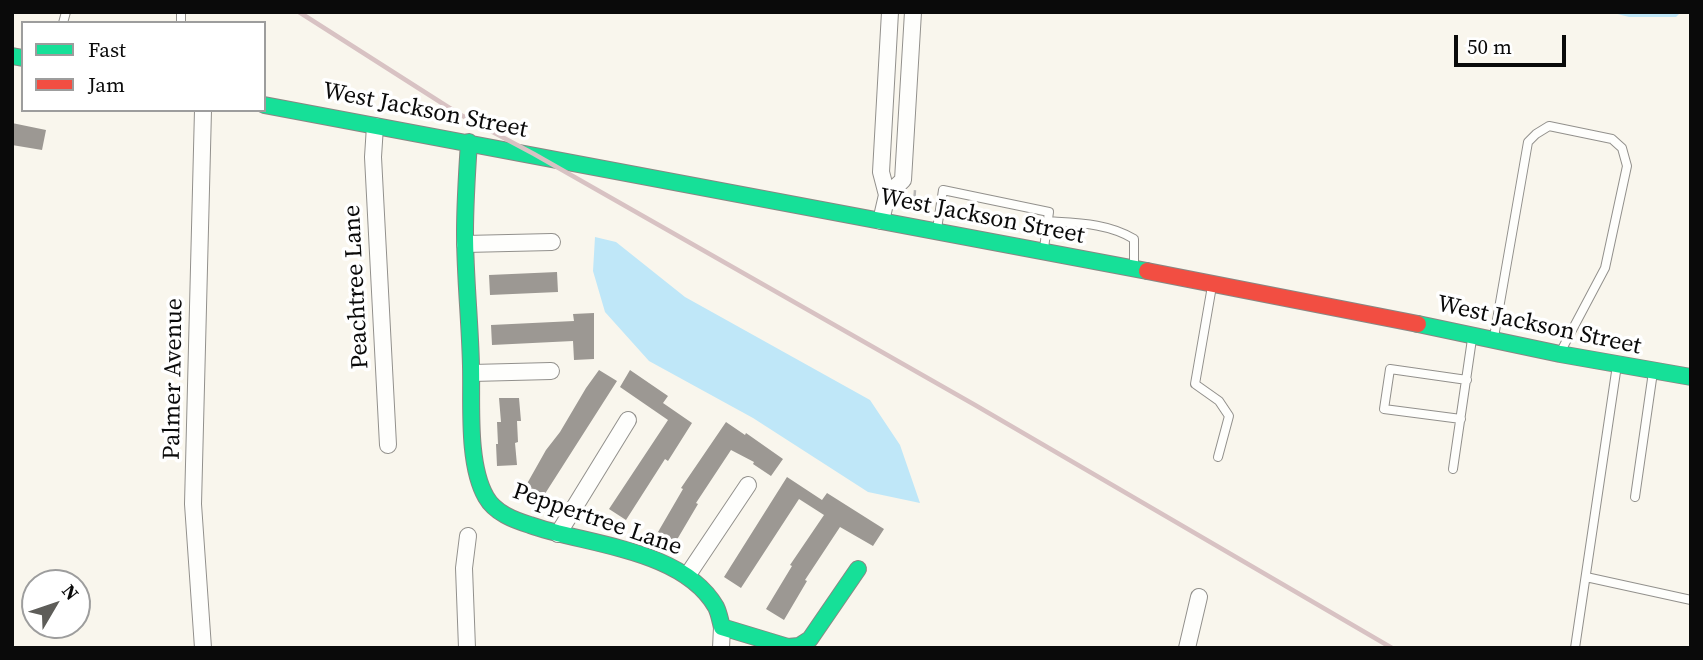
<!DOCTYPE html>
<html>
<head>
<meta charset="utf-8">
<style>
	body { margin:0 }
	#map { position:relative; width:1703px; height:660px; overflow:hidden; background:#f9f6ed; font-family:"Source Serif 4",serif }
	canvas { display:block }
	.frame { position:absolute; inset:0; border:14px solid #0a0a0a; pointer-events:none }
	.legend { position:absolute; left:21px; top:21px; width:245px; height:91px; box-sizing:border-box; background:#fff; border:2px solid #9d9d9d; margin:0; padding:9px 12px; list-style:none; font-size:21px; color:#0a0a0a }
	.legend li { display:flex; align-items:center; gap:14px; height:35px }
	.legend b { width:35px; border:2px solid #9d9d9d }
	.north { position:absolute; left:21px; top:569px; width:70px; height:70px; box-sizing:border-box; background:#fff; border:2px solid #9d9d9d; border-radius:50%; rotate:51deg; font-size:19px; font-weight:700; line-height:28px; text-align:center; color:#0a0a0a }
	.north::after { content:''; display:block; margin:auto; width:24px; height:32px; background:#5e5d59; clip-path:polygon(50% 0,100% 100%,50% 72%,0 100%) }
	.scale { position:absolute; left:1454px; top:35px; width:112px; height:32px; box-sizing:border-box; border:4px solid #0a0a0a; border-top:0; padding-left:9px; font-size:21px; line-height:24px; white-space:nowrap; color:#0a0a0a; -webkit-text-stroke:5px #fff; paint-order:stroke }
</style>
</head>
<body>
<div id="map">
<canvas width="1703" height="660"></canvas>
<div class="frame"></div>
<ul class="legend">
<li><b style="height:9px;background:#16e098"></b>Fast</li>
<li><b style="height:9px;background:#f24e42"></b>Jam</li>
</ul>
<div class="north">N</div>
<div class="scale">50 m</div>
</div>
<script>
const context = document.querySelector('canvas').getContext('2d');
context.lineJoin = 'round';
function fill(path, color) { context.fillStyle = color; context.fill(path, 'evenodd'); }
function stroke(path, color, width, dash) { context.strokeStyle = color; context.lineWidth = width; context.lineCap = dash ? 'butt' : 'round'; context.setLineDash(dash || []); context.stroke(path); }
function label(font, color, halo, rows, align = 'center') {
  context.font = font + ' "Source Serif 4",serif'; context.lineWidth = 7; context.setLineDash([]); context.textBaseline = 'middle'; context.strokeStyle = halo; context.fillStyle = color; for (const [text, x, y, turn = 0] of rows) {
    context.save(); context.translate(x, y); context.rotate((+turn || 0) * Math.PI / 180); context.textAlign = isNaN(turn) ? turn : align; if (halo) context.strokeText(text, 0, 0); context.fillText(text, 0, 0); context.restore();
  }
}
const water = new Path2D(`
	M 1610,12 L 1681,12 L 1676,17 L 1629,17 Z
	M 595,237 L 616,242 L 685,297 L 870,400 L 900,445 L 920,503 L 868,492 L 753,418 L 649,361 L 605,312 L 593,271 Z`);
const building = new Path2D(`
	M 12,123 L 46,130 L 42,150 L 12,145 Z
	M 557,272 L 558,292 L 490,295 L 489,275 Z
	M 594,313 L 594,359 L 574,360 L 573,341 L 492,345 L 491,325 L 574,321 L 573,314 Z
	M 599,370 L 617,381 L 541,500 L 524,489 L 546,450 L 560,432 L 586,388 Z
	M 630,370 L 668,396 L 663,403 L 692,423 L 668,461 L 665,459 L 626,520 L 609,509 L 668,420 L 620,387 Z
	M 499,398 L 519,398 L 521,421 L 517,421 L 518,442 L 515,443 L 517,465 L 497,466 L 496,444 L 498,444 L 497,422 L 501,422 Z
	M 726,422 L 745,435 L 746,433 L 783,459 L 771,476 L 753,464 L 754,462 L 731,450 L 696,503 L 698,504 L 675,543 L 658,532 L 683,489 L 681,488 Z
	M 787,477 L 822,500 L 827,493 L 884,529 L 873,546 L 840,527 L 805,580 L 807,581 L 784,620 L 766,609 L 792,566 L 790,565 L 824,515 L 799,499 L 741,588 L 724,577 Z`);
const path = new Path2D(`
	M 900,203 L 914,204 L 915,190`);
const lane = new Path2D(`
	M 181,12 L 181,23
	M 63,23 L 66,12
	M 1047,221 C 1077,223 1108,223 1134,239 L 1134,266
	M 937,229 L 943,190 L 1049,212 L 1044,248
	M 1212,286 L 1195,384 L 1219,401 L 1229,416 L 1218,457
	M 1494,337 L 1528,142 L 1536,134 L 1549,126 L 1612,139 L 1622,148 L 1627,166 L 1605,268 L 1561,351
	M 1461,419 L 1384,409 L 1390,369 L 1467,380
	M 1453,469 L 1472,339
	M 1635,497 L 1653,372
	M 1586,577 L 1691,600
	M 1575,648 L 1617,365`);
const street = new Path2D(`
	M 375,126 L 373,157 L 388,445
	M 887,195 L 903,180 L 913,12
	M 881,221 L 887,195 L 881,172 L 890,12
	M 465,244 L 552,242
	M 472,373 L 551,371
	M 558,534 L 628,420
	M 687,576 L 748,485
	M 203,648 L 193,504 L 203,110
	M 467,648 L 464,568 L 468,536
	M 721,648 L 722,627
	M 1187,648 L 1199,597`);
const fast = new Path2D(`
	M 12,56 L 23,58
	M 264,105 L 1147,271
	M 469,142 C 467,172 465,202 465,233 C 465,277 470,321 471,366 C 472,403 467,464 486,497 C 495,513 514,520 530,525 C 586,545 683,549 716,607 C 719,613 720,620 722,627 L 788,647 L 799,646 L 810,639 L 858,569
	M 1418,324 L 1560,354 L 1691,377`);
const jam = new Path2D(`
	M 1147,271 L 1418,324`);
const rail = new Path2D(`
	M 299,12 L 459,114 L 534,154 L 975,405 L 1392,648`);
const streetNames = [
	["West Jackson Street",425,111,11],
	["West Jackson Street",982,217,11],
	["Peachtree Lane",357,287,-93],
	["West Jackson Street",1539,326,12],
	["Palmer Avenue",174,379,-89],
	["Peppertree Lane",597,520,19]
];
fill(water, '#bfe7f8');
fill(building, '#9c9893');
stroke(lane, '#92908c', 10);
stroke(street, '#92908c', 18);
stroke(fast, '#888783', 18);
stroke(jam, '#888783', 18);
stroke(path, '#b7b6b5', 2.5, [7, 3.5]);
stroke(lane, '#fefefc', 8);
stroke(street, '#fefefc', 16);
stroke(fast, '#16e098', 16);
stroke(jam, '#f24e42', 16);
stroke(rail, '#d8c2c3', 4.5);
label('24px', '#0a0a0a', '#fff', streetNames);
</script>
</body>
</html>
